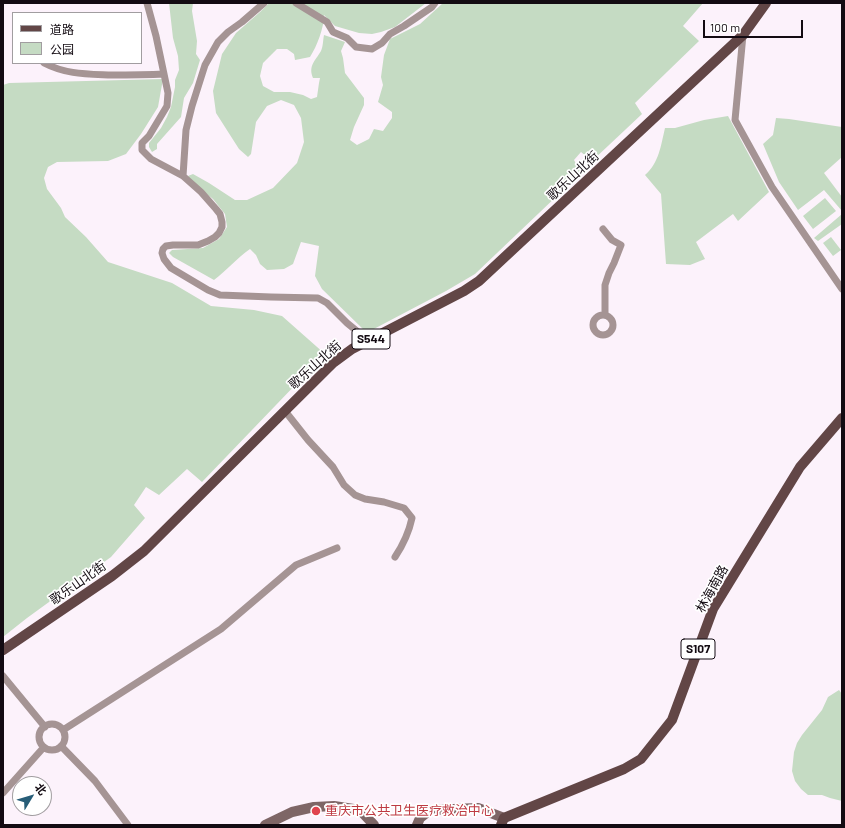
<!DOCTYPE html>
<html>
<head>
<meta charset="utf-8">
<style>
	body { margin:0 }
	#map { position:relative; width:845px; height:828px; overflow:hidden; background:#fcf2fb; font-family:Barlow,"Noto Sans SC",sans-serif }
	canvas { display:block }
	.frame { position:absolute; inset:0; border:4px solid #130b12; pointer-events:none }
	.legend { position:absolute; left:12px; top:12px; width:130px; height:52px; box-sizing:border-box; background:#fff; border:1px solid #a19da0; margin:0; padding:5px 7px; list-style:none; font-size:12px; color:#130b12 }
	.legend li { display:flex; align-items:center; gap:8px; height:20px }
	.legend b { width:20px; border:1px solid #a19da0 }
	.north { position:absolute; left:12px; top:776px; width:40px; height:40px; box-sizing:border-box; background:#fff; border:1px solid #a19da0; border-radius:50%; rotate:52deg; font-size:11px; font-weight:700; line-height:16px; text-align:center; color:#130b12 }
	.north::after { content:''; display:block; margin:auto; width:14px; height:18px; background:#275d78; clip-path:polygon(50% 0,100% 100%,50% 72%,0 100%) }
	.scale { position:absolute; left:703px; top:20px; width:100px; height:18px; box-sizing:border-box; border:2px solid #130b12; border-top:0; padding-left:5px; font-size:12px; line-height:14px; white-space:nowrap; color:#130b12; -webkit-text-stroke:3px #fff; paint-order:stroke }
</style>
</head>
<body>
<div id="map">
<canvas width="845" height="828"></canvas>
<div class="frame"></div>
<ul class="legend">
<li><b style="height:5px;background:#624646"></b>道路</li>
<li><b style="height:11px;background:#c5dbc3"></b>公园</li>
</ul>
<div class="north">北</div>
<div class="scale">100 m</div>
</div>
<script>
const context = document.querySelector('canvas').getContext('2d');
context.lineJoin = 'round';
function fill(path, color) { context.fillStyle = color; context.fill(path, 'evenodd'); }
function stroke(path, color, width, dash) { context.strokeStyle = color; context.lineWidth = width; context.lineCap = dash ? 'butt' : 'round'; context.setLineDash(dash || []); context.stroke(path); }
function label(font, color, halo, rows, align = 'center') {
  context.font = font + ' Barlow,"Noto Sans SC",sans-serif'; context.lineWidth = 3.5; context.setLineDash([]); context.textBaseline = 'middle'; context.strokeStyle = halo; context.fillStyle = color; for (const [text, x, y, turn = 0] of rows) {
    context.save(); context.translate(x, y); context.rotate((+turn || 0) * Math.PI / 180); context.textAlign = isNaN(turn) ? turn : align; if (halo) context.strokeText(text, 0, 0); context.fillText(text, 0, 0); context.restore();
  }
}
const green = new Path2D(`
	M 169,3 L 193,3 L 192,11 L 197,41 L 196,54 L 200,60 L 193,83 L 184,98 L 181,117 L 157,144 L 157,149 L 152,152 L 149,147 L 149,143 L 161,128 L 167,117 L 171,107 L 175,87 L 175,80 L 179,70 L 178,56 L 173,38 Z
	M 269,3 L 426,3 L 395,27 L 381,32 L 372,34 L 359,33 L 335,26 L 324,15 C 324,28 317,46 310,57 L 295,60 L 294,54 L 287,49 L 277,49 L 263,63 L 260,76 L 263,86 L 274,92 L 290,92 L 303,95 L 311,99 L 317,97 L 319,83 L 320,78 L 313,78 C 308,66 315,61 321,51 C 323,47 323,40 324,35 L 345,42 L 341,51 L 343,58 L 345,73 L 364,98 L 364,105 L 354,127 L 350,140 L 357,145 L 369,139 L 374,129 L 383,131 L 392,118 L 392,112 L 378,102 L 383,85 L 381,77 L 384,55 L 390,39 L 420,24 L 443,3 L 703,3 L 683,26 L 699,41 L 635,103 L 642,114 L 592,161 L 581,152 L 574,160 L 581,173 L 475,274 L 446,291 L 370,331 L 365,331 L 322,289 L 315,276 L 319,246 L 301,242 L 293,264 L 284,269 L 267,270 L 260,264 L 256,255 L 250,249 C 237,258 227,270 214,280 L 173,257 L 169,253 L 172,250 L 203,248 L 219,239 L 227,227 L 225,214 L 213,199 L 190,181 L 188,176 L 193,174 L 209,183 L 235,200 L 247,200 L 273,188 L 297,163 L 304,142 L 301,118 L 294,105 L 281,100 L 267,106 L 256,122 L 251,154 L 248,157 L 239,149 L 216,113 L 213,91 L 222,54 L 236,33 L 260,12 Z
	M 163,79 L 158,107 L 141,134 L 126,154 L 108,161 L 57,162 L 48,167 L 44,178 L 47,189 L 61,208 L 65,217 L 86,237 L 108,262 L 172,283 L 211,306 L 254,310 L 282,316 L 325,354 L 202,482 L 187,469 L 159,495 L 146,487 L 134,505 L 145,518 L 111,557 L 27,618 L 3,637 L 3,85 L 9,83 Z
	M 728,116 L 769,192 L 738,221 L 733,214 L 696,242 L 705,259 L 690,265 L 666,264 L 661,194 L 645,175 C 659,163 661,145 665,128 L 675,128 L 704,120 Z
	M 776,118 L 789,119 L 842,127 L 842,157 L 824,173 L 842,197 L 842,211 L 824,190 L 798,210 L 779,182 L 763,144 L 773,135 Z
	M 825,198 L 836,211 L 813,229 L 803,216 Z
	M 842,214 L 842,224 L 818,241 L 814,238 Z
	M 831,237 L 841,250 L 833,256 L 823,243 Z
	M 839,690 L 842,694 L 842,801 L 830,798 L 822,795 L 808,795 L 801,789 L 795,781 L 792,771 L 794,752 L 797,743 L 802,735 L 822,710 L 828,697 Z`);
const street = new Path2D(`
	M 147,3 L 156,36 L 168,93 L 167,106 L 149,136 L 142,143 L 142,150 L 151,159 L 183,176
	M 264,3 L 242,22 L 228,32 L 218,42 L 205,65 L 192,106 L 186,130 L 183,176 L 201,192 L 216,209 L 220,214 L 222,222 L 222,227 L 219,233 L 215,237 L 208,241 L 198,245 L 173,245 L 166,246 L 163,249 L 162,253 L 164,259 L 171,268 L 208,290 L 220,295 L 271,297 L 318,298 L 327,303 L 347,323 L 369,341
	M 296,3 L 327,22 L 333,32 L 347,38 L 356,47 L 372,49 L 382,43 L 390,34 L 404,26 L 432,7 L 435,3
	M 743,35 L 735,120 L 772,187 L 842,289
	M 44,63 C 65,74 85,74 108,75 C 127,75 145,75 164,74
	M 603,229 L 612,240 L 621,245 L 614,263 L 609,273 L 605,285 L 605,315
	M593 325a10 10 0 1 1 20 0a10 10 0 1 1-20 0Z
	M 285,411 L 308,440 L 333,467 L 344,485 L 355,495 L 365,499 L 384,502 L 404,508 L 412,518 C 409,532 403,545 395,557
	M 3,676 L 45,727
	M39 737a13 13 0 1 1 26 0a13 13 0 1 1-26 0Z
	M 63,730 L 221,629 L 296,565 L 337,548
	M 61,746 L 95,781 L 128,825
	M 3,793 L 44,747`);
const secondary = new Path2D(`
	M 265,825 L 292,812 L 314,807 L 334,806 L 360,810 L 374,825
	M 417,825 L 420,818 L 430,810 L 478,808 L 504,818`);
const primary = new Path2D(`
	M 3,650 L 112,576 L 144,551 L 333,363 L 352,349 L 464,291 L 479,281 L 743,35 L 766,3
	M 501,825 L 504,818 L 624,769 L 641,759 L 672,720 L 713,609 L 800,467 L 842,418`);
const markers = [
	[316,811,5,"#e0444e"]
];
const shields = [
	[371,339,38],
	[698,649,34]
];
const shieldNames = [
	["S544",371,339],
	["S107",698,649]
];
const streetNames = [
	["歌乐山北街",573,176,-43],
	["歌乐山北街",315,365,-42],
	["歌乐山北街",78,583,-35],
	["林海南路",712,589,-61]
];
const healthNames = [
	["重庆市公共卫生医疗救治中心",325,811]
];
fill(green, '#c5dbc3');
stroke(street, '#a59494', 7);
stroke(secondary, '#7e6666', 10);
stroke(primary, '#624646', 10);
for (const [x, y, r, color] of markers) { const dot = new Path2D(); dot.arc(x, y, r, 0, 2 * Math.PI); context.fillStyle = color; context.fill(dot); stroke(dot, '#fff', 1.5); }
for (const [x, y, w] of shields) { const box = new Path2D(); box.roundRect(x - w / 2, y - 10, w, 20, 3); context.fillStyle = '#fff'; context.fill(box); stroke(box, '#130b12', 1); }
label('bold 12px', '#130b12', null, shieldNames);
label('13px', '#130b12', '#fff', streetNames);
label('13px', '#be3a42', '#fff', healthNames, 'left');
</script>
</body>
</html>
